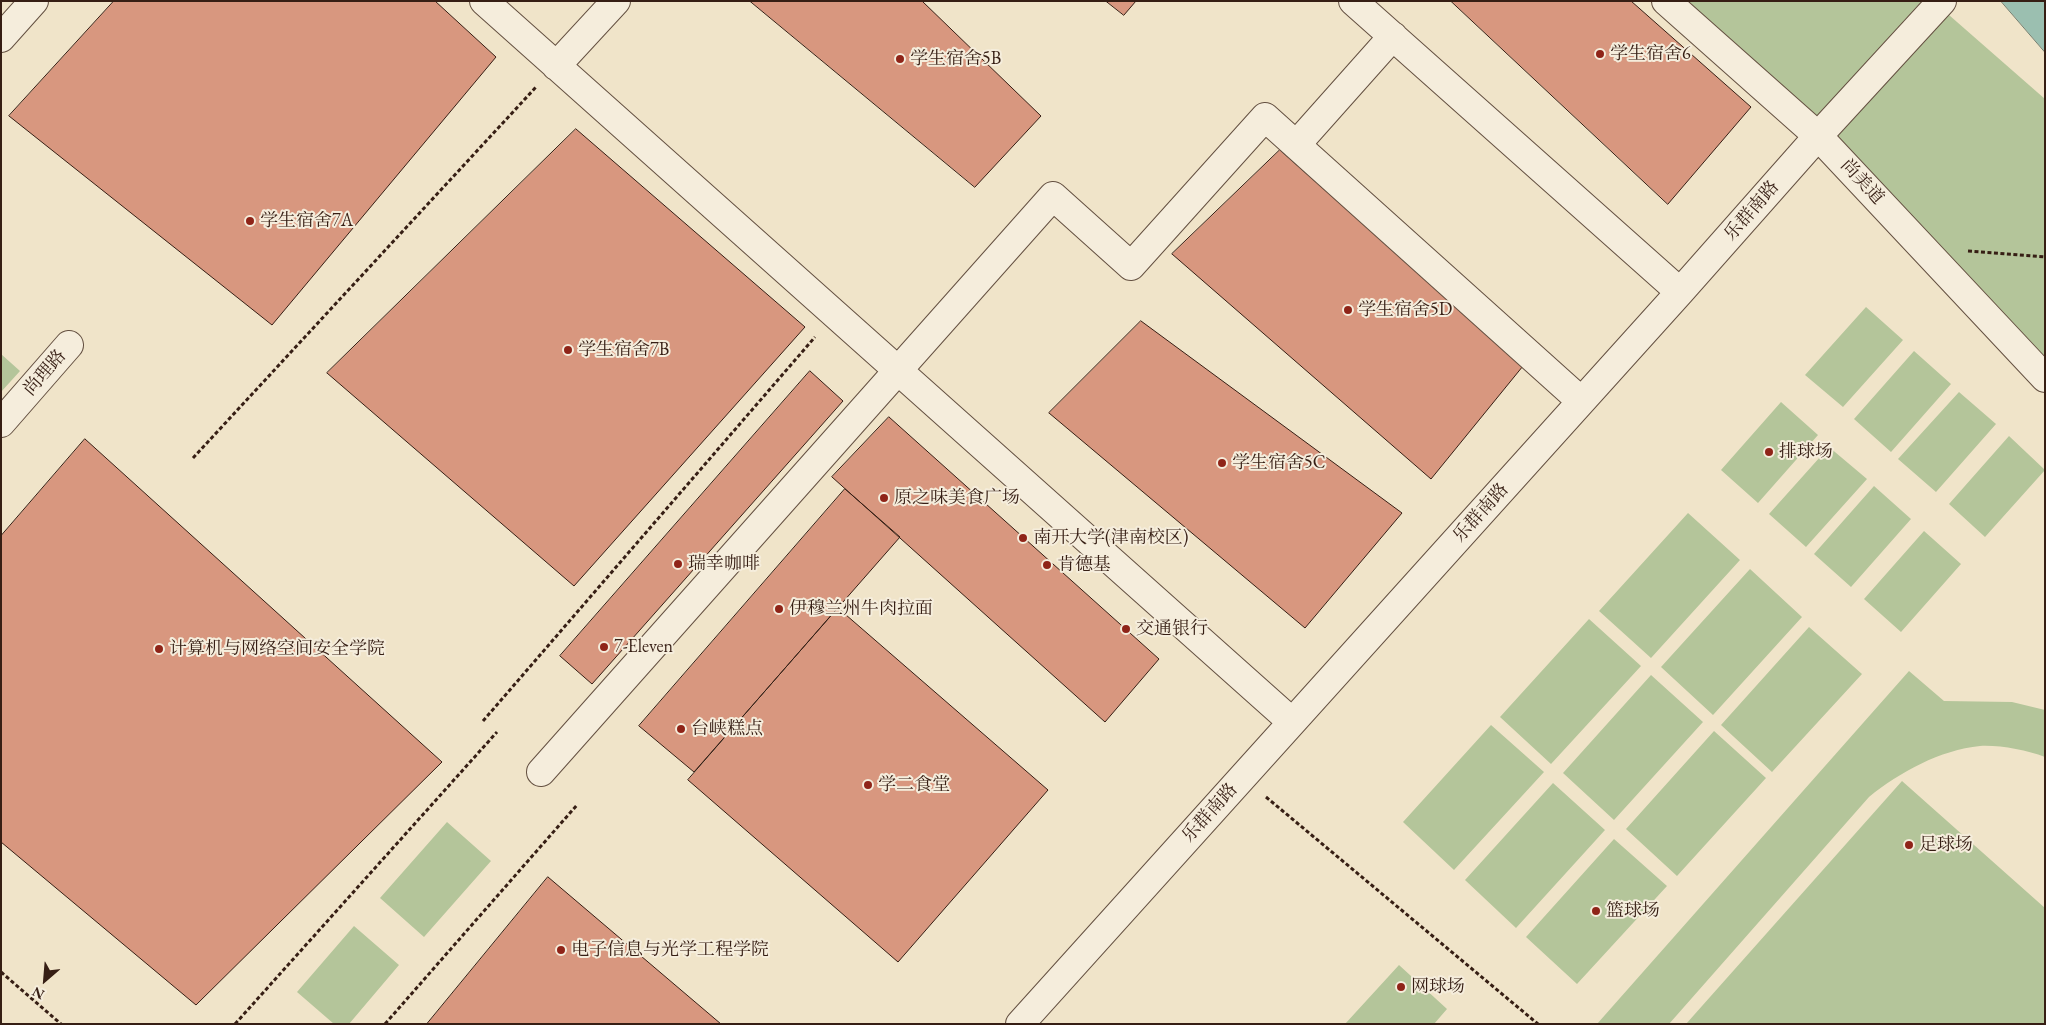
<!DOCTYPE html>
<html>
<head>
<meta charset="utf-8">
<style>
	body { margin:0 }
	#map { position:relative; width:2046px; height:1025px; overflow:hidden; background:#f0e4c9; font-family:"EB Garamond",serif }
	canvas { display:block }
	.frame { position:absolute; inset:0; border:2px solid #361e14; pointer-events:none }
	.north { position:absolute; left:20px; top:955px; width:50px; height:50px; -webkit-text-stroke:4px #f5eddc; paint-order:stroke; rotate:207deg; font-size:14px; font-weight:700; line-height:20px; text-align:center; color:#361e14 }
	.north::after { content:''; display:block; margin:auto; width:18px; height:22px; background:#361e14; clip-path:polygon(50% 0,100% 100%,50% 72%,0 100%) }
</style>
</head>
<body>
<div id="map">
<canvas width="2046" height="1025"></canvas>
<div class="frame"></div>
<div class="north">N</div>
</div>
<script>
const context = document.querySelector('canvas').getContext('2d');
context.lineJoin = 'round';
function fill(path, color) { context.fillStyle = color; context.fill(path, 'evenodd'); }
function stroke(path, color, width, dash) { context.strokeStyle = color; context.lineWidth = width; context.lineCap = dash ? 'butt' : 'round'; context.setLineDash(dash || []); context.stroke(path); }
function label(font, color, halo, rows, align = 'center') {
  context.font = font + ' "EB Garamond","Noto Serif SC",serif'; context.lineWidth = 4; context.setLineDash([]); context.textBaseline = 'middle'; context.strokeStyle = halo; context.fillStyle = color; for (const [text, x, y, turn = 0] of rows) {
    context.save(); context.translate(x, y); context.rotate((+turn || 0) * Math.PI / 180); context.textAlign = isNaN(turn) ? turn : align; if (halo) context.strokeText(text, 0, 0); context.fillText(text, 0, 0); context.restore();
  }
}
const green = new Path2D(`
	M 1673,1 L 1933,1 L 2045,99 L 2045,369 Z
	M 1866,307 L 1903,340 L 1843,407 L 1805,375 Z
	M 1914,351 L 1951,384 L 1891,452 L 1854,419 Z
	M 1,354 L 20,371 L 1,392 Z
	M 1959,392 L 1996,424 L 1936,492 L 1898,459 Z
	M 1781,402 L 1818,435 L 1758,503 L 1721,470 Z
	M 2009,436 L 2045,470 L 1985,537 L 1949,504 Z
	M 1829,447 L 1867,479 L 1806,547 L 1769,514 Z
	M 1874,486 L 1911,519 L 1851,587 L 1814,554 Z
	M 1688,513 L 1740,560 L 1651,658 L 1599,611 Z
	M 1924,531 L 1961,564 L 1901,632 L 1864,599 Z
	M 1750,569 L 1802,617 L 1713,715 L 1661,667 Z
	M 1589,619 L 1641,666 L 1551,764 L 1500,717 Z
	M 1809,627 L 1862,674 L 1772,772 L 1721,725 Z
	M 1909,671 L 1944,701 L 2012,702 L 2045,710 L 2045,757 C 2026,750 2000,745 1980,746 C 1940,750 1900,772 1869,797 L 1669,1024 L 1597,1024 Z
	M 1651,675 L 1703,722 L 1614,820 L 1563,773 Z
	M 1491,725 L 1544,772 L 1454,870 L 1403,822 Z
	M 1714,731 L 1766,778 L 1677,876 L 1626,829 Z
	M 1902,781 L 2045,908 L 2045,1024 L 1686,1024 Z
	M 1553,783 L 1605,830 L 1516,928 L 1465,880 Z
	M 447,822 L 491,861 L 424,937 L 380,898 Z
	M 1614,839 L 1667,886 L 1577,984 L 1526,937 Z
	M 354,926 L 399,965 L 349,1024 L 334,1024 L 297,992 Z
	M 1399,965 L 1447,1009 L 1434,1024 L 1345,1024 Z`);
const water = new Path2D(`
	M 2001,1 L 2045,1 L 2045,52 Z`);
const building = new Path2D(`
	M 114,1 L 435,1 L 496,57 L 272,325 L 9,116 Z
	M 750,1 L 922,1 L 1041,116 L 975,187 Z
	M 1106,1 L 1136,1 L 1124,15 Z
	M 1451,1 L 1631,1 L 1751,107 L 1668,204 Z
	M 576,129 L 805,327 L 574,586 L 327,373 Z
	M 1280,150 L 1523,366 L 1431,479 L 1172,254 Z
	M 1141,321 L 1402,513 L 1305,628 L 1049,413 Z
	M 810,371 L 843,401 L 592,684 L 560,656 Z
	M 889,417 L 1159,659 L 1105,722 L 832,477 Z
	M 85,439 L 442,762 L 196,1005 L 1,842 L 1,536 Z
	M 845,489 L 900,537 L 694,772 L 639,726 Z
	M 838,608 L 1048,790 L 898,962 L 688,780 Z
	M 548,877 L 721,1024 L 427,1024 Z`);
const path = new Path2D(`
	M 1968,251 L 2045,257
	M 193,458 L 537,86
	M 483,721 L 815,337
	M 1266,797 L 1538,1024
	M 1,972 L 61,1024
	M 235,1024 L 497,732
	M 385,1024 L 577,805`);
const minor = new Path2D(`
	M 484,1 L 1292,722
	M 1353,1 L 1680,292
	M 1666,1 L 1818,136 L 2045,378
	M 1,38 L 34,1
	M 556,66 L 616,1
	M 1296,145 L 1393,36
	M 1,423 L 69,345
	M 541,772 L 1053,196 L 1131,266 L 1265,117 L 1581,401
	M 1020,1024 L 1680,292 L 1818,136 L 1942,1`);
const markers = [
	[1600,54,5,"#8f2418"],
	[900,59,5,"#8f2418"],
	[250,221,5,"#8f2418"],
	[1348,310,5,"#8f2418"],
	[568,350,5,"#8f2418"],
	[1769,452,5,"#8f2418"],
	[1222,463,5,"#8f2418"],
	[884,498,5,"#8f2418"],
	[1023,538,5,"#8f2418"],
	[678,564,5,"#8f2418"],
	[1047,565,5,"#8f2418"],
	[779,609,5,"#8f2418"],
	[1126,629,5,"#8f2418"],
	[604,647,5,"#8f2418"],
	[159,649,5,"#8f2418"],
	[681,729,5,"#8f2418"],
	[868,785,5,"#8f2418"],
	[1909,845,5,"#8f2418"],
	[1596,911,5,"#8f2418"],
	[561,950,5,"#8f2418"],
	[1401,987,5,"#8f2418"]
];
const poiNames = [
	["学生宿舍6",1610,54],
	["学生宿舍5B",910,59],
	["学生宿舍7A",260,221],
	["学生宿舍5D",1358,310],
	["学生宿舍7B",578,350],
	["排球场",1779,452],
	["学生宿舍5C",1232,463],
	["原之味美食广场",894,498],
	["南开大学(津南校区)",1033,538],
	["瑞幸咖啡",688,564],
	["肯德基",1057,565],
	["伊穆兰州牛肉拉面",789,609],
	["交通银行",1136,629],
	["7-Eleven",614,647],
	["计算机与网络空间安全学院",169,649],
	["台峡糕点",691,729],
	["学二食堂",878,785],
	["足球场",1919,845],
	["篮球场",1606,911],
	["电子信息与光学工程学院",571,950],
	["网球场",1411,987]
];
const streetNames = [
	["尚美道",1862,182,47],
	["乐群南路",1752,211,-49],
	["尚理路",45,373,-49],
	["乐群南路",1481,513,-48],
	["乐群南路",1210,813,-48]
];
fill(green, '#b4c59a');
fill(water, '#9bbfb0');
stroke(water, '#737f72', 1);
fill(building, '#d8977f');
stroke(building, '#361e14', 1);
stroke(minor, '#645041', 30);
stroke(path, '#361e14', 3, [4, 2.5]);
stroke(minor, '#f5eddc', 28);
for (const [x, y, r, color] of markers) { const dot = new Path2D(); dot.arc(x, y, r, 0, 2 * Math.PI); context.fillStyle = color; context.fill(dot); stroke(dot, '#f5eddc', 2); }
label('18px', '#361e14', '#f5eddc', poiNames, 'left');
label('18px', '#361e14', '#f5eddc', streetNames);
</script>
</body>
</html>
